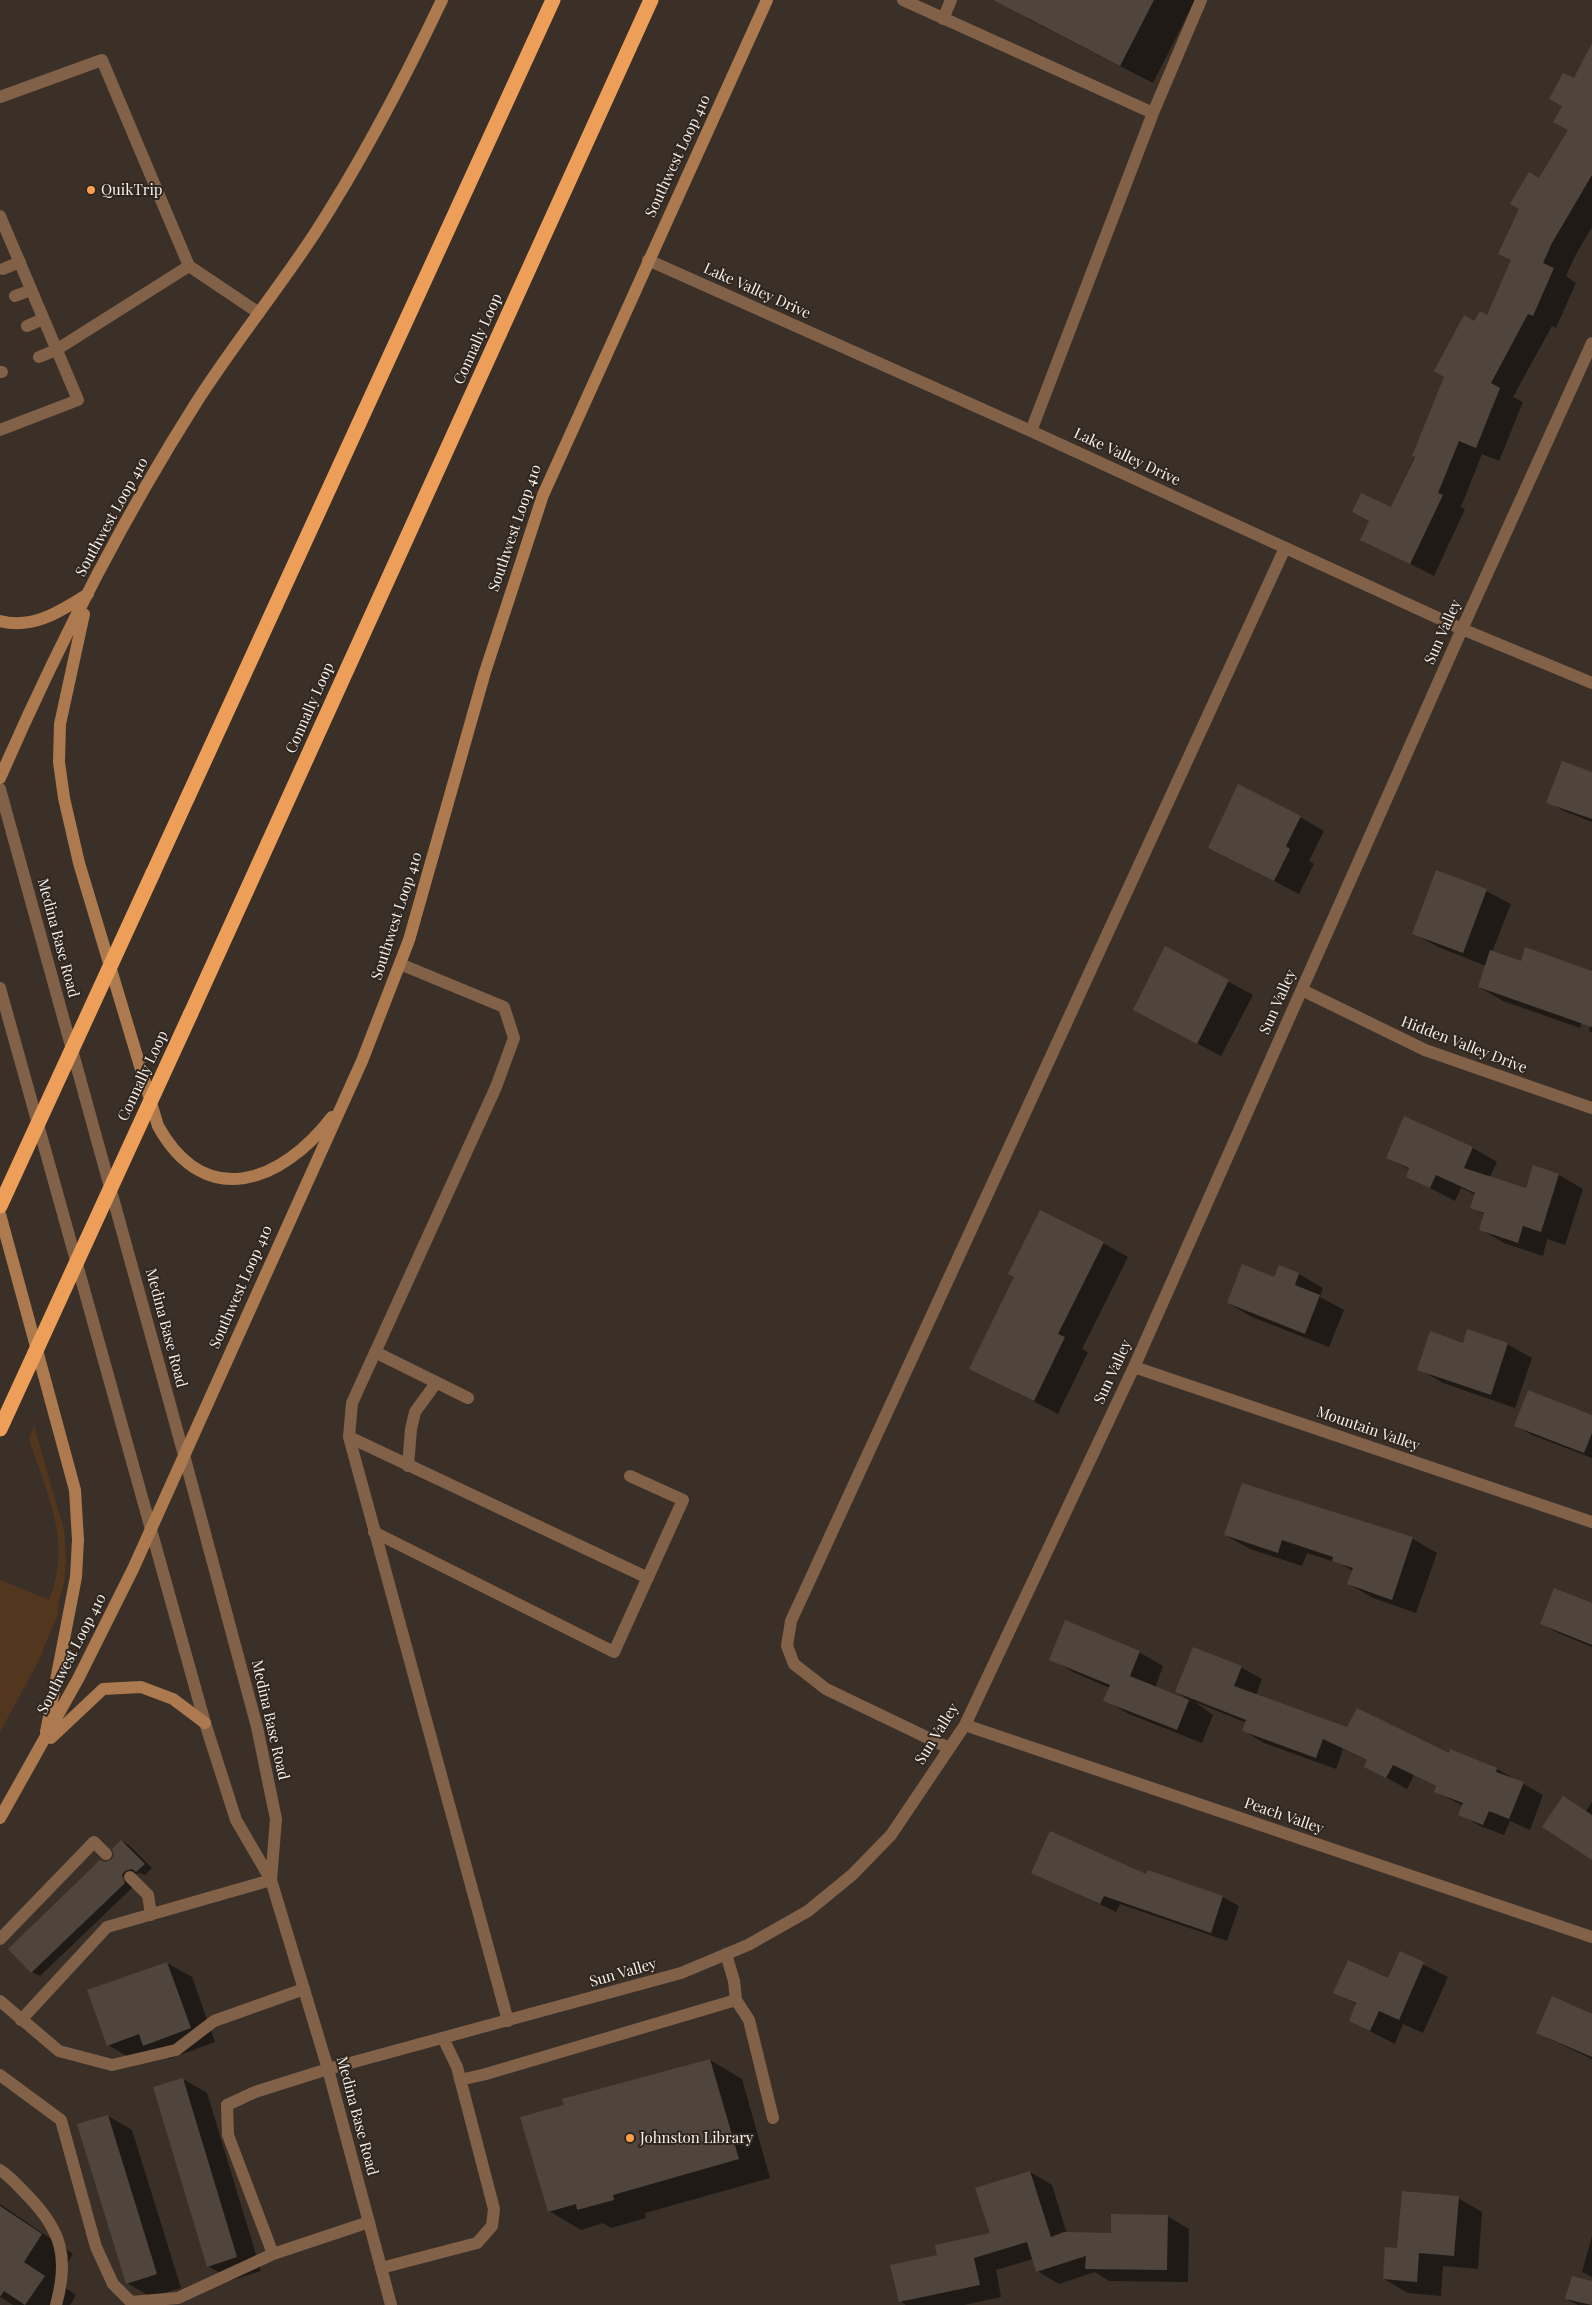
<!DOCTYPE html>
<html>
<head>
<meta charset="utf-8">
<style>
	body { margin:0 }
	canvas { display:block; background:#3a3028 }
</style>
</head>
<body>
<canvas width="1592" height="2305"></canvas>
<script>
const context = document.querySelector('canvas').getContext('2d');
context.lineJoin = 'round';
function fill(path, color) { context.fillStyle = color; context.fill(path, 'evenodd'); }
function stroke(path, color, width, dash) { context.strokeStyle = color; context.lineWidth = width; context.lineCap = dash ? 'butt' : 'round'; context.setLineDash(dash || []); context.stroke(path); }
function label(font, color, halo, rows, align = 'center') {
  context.font = font + ' "Playfair Display",serif'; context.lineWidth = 4; context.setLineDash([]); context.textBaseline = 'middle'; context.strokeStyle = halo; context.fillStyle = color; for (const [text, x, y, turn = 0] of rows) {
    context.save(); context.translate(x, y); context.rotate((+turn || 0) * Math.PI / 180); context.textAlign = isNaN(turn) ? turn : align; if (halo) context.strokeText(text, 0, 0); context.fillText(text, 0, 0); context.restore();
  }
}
const green = new Path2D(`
	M 34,1426 L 64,1530 L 66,1560 L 64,1583 L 58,1604 L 58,1614 L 37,1664 L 0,1732 L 0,1580 L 49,1600 C 73,1543 47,1494 29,1439 Z`);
const shadow = new Path2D(`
	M 1001,0 L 1195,0 L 1153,83 L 1032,21 L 1000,2 Z
	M 1592,46 L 1592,227 L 1575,256 L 1566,276 L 1576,283 L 1556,328 L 1552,326 L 1513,397 L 1523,402 L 1499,461 L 1482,454 L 1461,507 L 1465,509 L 1434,576 L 1361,539 L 1370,522 L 1353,512 L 1391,509 L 1475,323 L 1487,317 L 1512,262 L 1540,179 L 1569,130 L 1575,80 Z
	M 1592,773 L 1592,822 L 1564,811 L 1548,802 Z
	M 1300,817 L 1324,831 L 1309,861 L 1314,864 L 1299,894 L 1209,847 Z
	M 1486,891 L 1511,904 L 1492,952 L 1522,962 L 1592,977 L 1592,994 L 1580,1028 L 1503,1001 L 1479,987 L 1486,966 L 1438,947 L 1413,933 Z
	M 1166,948 L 1253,995 L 1221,1056 L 1158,1023 Z
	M 1592,1022 L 1592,1033 L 1589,1031 Z
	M 1473,1148 L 1497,1162 L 1490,1177 L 1527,1189 L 1534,1167 L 1559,1175 L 1583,1189 L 1565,1245 L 1547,1239 L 1543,1256 L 1504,1243 L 1480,1229 L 1485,1215 L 1472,1208 L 1476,1195 L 1461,1188 L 1455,1201 L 1407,1176 L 1410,1170 L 1387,1157 Z
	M 1103,1243 L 1128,1257 L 1082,1349 L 1088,1352 L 1058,1414 L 970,1368 Z
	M 1280,1267 L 1299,1274 L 1323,1288 L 1320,1297 L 1344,1310 L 1329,1347 L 1252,1317 L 1228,1303 L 1275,1279 Z
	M 1464,1344 L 1507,1344 L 1532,1358 L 1515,1408 L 1443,1383 L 1419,1369 Z
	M 1592,1416 L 1592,1458 L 1532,1435 L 1516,1426 Z
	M 1242,1484 L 1413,1539 L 1437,1553 L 1416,1613 L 1373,1598 L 1349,1584 L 1353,1571 L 1341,1564 L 1307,1553 L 1302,1566 L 1250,1549 L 1225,1535 Z
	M 1592,1604 L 1592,1647 L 1558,1633 L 1542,1624 Z
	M 1194,1648 L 1242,1668 L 1262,1679 L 1256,1695 L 1348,1729 L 1450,1755 L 1497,1769 L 1543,1795 L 1530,1830 L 1510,1821 L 1504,1835 L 1480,1826 L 1460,1814 L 1463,1806 L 1435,1791 L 1437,1787 L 1414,1775 L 1407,1789 L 1365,1766 L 1368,1761 L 1343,1749 L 1336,1769 L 1264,1743 L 1244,1731 L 1247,1723 L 1195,1702 L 1213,1715 L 1202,1743 L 1129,1714 L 1105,1700 L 1110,1688 L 1075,1673 L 1051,1659 L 1139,1652 L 1163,1666 L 1155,1688 L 1191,1702 L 1176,1691 Z
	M 1564,1798 L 1586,1811 L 1592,1802 L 1592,1859 Z
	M 122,1841 L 129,1845 L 152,1868 L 145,1875 L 140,1873 L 132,1875 L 129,1880 L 132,1888 L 40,1976 L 32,1972 L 104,1863 L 112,1861 Z
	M 1148,1871 L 1223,1897 L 1239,1906 L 1227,1941 L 1120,1904 L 1116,1912 L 1033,1873 L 1147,1876 Z
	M 1400,1953 L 1448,1977 L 1423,2033 L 1403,2024 L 1395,2044 L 1350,2021 L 1357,2005 L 1335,1993 L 1389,1980 Z
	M 167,1963 L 192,1977 L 215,2042 L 169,2059 L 154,2051 L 132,2059 L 108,2045 Z
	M 1592,2015 L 1592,2059 L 1537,2033 Z
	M 710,2060 L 742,2079 L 770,2178 L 645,2213 L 646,2218 L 611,2228 L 603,2223 L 581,2230 L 549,2211 Z
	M 183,2079 L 207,2093 L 261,2271 L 232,2280 L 208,2266 Z
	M 108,2116 L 132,2130 L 181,2288 L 151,2297 L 127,2283 Z
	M 1030,2172 L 1052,2185 L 1067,2234 L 1112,2234 L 1167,2216 L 1189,2229 L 1188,2282 L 1109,2281 L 1095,2272 L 1059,2284 L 1037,2271 L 1033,2259 L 996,2270 L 1001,2297 L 964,2305 L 906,2305 L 900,2301 L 938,2256 L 991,2234 Z
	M 1458,2198 L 1482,2212 L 1478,2269 L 1443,2266 L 1441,2296 L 1408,2293 L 1384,2279 L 1399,2249 Z
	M 0,2204 L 73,2254 L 55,2281 L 76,2295 L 70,2305 L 13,2305 L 0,2297 Z
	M 1592,2236 L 1592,2277 L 1582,2272 Z
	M 1592,2282 L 1592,2305 L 1578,2305 L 1566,2299 Z`);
const building = new Path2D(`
	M 993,0 L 1154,0 L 1120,66 Z
	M 1592,43 L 1592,175 L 1552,243 L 1543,263 L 1554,268 L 1533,316 L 1528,314 L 1491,383 L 1500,388 L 1476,448 L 1459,441 L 1438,493 L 1443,495 L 1410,564 L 1360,540 L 1369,521 L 1352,512 L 1361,493 L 1391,507 L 1415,457 L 1412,456 L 1444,377 L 1434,371 L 1464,315 L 1474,321 L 1480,311 L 1487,315 L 1511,260 L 1498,254 L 1519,209 L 1510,204 L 1529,172 L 1539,178 L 1568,130 L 1553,122 L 1562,106 L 1549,99 L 1563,73 L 1574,78 Z
	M 1562,761 L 1592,772 L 1592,819 L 1546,803 Z
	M 1238,784 L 1301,816 L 1286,846 L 1290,849 L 1274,881 L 1208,848 Z
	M 1436,870 L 1487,889 L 1463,953 L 1412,934 Z
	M 1165,946 L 1229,980 L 1197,1044 L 1133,1010 Z
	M 1525,947 L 1592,971 L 1592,1027 L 1478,987 L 1490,950 L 1521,961 Z
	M 1404,1116 L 1473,1147 L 1464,1168 L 1526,1188 L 1533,1165 L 1559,1174 L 1541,1232 L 1523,1226 L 1518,1243 L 1479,1230 L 1484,1213 L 1470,1208 L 1475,1193 L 1436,1175 L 1430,1188 L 1406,1177 L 1409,1168 L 1386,1158 Z
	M 1040,1210 L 1104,1242 L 1058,1334 L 1065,1337 L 1034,1401 L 969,1369 L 1014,1277 L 1008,1274 Z
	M 1242,1264 L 1274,1277 L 1279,1265 L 1299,1273 L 1295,1285 L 1320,1295 L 1305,1334 L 1227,1303 Z
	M 1467,1329 L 1508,1343 L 1491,1395 L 1417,1370 L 1430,1331 L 1463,1343 Z
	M 1528,1390 L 1592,1415 L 1592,1433 L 1584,1453 L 1514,1426 Z
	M 1242,1483 L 1413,1537 L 1392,1600 L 1347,1584 L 1353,1568 L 1332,1561 L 1333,1557 L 1282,1540 L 1278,1553 L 1224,1535 Z
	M 1554,1588 L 1592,1603 L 1592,1645 L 1540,1624 Z
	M 1065,1620 L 1140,1651 L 1130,1676 L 1189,1700 L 1177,1730 L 1103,1701 L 1110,1685 L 1049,1660 Z
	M 1193,1647 L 1242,1666 L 1234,1686 L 1347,1727 L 1357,1708 L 1449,1753 L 1450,1749 L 1497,1768 L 1496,1772 L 1524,1782 L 1509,1819 L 1489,1811 L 1483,1825 L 1458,1815 L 1463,1803 L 1434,1792 L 1436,1786 L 1393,1765 L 1386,1778 L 1364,1767 L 1367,1760 L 1323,1739 L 1316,1758 L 1242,1731 L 1246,1720 L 1175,1692 Z
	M 1563,1796 L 1592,1815 L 1592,1860 L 1542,1827 Z
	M 1050,1831 L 1146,1874 L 1148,1870 L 1223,1896 L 1211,1933 L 1104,1896 L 1100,1904 L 1031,1873 Z
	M 121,1840 L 145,1864 L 136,1872 L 132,1869 L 125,1871 L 122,1875 L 125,1883 L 31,1973 L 8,1949 L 100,1860 L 104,1862 L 111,1860 L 114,1856 L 112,1849 Z
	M 1400,1951 L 1424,1962 L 1399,2020 L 1379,2011 L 1370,2031 L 1349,2021 L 1356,2003 L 1333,1993 L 1348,1960 L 1388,1978 Z
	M 167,1962 L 191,2028 L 143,2046 L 139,2034 L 107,2046 L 87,1990 Z
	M 1552,1996 L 1592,2014 L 1592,2057 L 1536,2033 Z
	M 710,2059 L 739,2159 L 613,2195 L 614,2200 L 577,2210 L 576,2204 L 548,2212 L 520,2117 L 564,2105 L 562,2099 Z
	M 183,2078 L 237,2257 L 207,2267 L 153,2087 Z
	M 108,2115 L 157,2274 L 126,2284 L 77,2124 Z
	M 1030,2171 L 1051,2237 L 1064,2232 L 1111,2233 L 1111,2214 L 1168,2215 L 1167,2270 L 1085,2269 L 1086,2256 L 1036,2272 L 1027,2242 L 974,2258 L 980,2285 L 899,2302 L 890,2265 L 937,2255 L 935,2245 L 990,2233 L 975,2188 Z
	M 1402,2191 L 1459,2196 L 1454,2256 L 1419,2253 L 1417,2282 L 1383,2279 L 1385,2247 L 1397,2248 Z
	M 0,2206 L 42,2234 L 24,2262 L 45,2276 L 25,2305 L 4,2291 L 0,2297 Z
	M 1572,2276 L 1592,2281 L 1592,2305 L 1565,2299 Z`);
const service = new Path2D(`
	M 903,0 L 1153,113
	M 943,19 L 951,0
	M 0,97 L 102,60 L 189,266 L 259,313
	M 0,216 L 78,400 L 0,430
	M 3,269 L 20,262
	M 15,296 L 31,290
	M 27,326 L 43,319
	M 39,357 L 56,350 L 189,266
	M 0,372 L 2,372
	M 1031,431 L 1153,113 L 1201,0
	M 400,964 L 504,1007 L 514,1038 L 496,1087 L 352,1403 L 349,1437 L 508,2021
	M 375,1352 L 468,1398
	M 349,1437 L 648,1578
	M 408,1466 L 411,1429 L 415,1412 L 436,1383
	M 374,1532 L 614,1652 L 683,1500 L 630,1476
	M 949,1748 L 826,1689 L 794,1664 L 787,1646 L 791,1621 L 1285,548
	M 130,1877 L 148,1895 L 151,1915
	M 0,1939 L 94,1842 L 106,1854
	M 726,1954 L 734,1981 L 736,2000 L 749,2020 L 773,2118
	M 0,2001 L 59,2051 L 112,2065 L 176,2050 L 214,2021 L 304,1989
	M 21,2020 L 107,1927 L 271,1880
	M 0,2075 L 61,2120 L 96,2247 L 113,2284 L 131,2302 L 178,2298 L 273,2254 L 369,2222
	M 460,2080 L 486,2074 L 736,2000
	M 0,2170 C 11,2177 19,2187 28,2196 C 62,2231 69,2258 56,2305
	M 273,2254 L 228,2135 L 227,2105 L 255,2092 L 328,2069
	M 381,2268 L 477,2243 L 492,2226 L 494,2209 L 457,2067 L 443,2038`);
const minor = new Path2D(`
	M 648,260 L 1031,431 L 1462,629 L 1592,683
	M 1302,990 L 1425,1050 L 1592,1108
	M 1134,1367 L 1592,1522
	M 965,1725 L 1592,1937
	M 328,2069 L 681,1973 L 748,1945 L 808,1911 L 852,1875 L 891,1835 L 965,1725 L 1134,1367 L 1462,629 L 1592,343`);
const tertiary = new Path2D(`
	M 0,789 L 184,1455 L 257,1727 L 276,1819 L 271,1880
	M 0,988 L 205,1723 L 236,1820 L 271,1880 L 328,2069 L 391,2305`);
const secondary = new Path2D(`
	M 84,614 L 60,724 L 59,762 L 64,798 L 79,863 L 158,1126 C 206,1212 282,1182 332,1117
	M 0,621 C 33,630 61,611 88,594
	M 0,778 C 56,650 121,521 196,403 C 233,345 277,291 315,233 C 363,159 404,80 442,0
	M 0,1214 L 75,1490 L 78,1540 L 76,1577 L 46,1732
	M 51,1738 L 103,1689 L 141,1687 L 173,1699 L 205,1723
	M 0,1818 L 78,1679 L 133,1569 L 362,1061 L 409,940 L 485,672 L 543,495 L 767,0`);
const motorway = new Path2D(`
	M 153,873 L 553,0
	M 191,1013 L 651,0`);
const motorwayBridge = new Path2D(`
	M 0,1206 L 153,873
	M 0,1429 L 191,1013`);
const markers = [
	[91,190,5,"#f9a04d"],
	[630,2138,5,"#f9a04d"]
];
const streetNames = [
	["Southwest Loop 410",678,156,-65],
	["Lake Valley Drive",757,291,24],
	["Connally Loop",478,339,-66],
	["Lake Valley Drive",1127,457,25],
	["Southwest Loop 410",112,517,-61],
	["Southwest Loop 410",515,528,-71],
	["Sun Valley",1443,632,-66],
	["Connally Loop",310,708,-66],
	["Southwest Loop 410",397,916,-72],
	["Medina Base Road",58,938,75],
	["Sun Valley",1278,1002,-66],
	["Hidden Valley Drive",1464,1045,21],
	["Connally Loop",143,1076,-65],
	["Southwest Loop 410",241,1287,-66],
	["Medina Base Road",166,1328,75],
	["Sun Valley",1113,1372,-65],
	["Mountain Valley",1368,1429,19],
	["Southwest Loop 410",72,1654,-63],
	["Medina Base Road",270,1720,77],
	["Sun Valley",937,1734,-58],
	["Peach Valley",1284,1816,19],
	["Sun Valley",623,1973,-16],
	["Medina Base Road",357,2116,75]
];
const poiNames = [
	["QuikTrip",101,190],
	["Johnston Library",640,2138]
];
fill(green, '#53361e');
fill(shadow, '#0007');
fill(building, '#4f453d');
stroke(service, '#816147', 12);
stroke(minor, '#816147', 12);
stroke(tertiary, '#816147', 12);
stroke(secondary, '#ad7a4f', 12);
stroke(motorway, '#ed9f59', 15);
stroke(motorwayBridge, '#ed9f59', 15);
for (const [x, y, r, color] of markers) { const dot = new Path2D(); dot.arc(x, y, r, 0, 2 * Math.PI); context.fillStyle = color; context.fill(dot); stroke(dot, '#2f261f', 2); }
label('15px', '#f6f0eb', '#2f261f', streetNames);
label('15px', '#f6f0eb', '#2f261f', poiNames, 'left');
</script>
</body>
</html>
